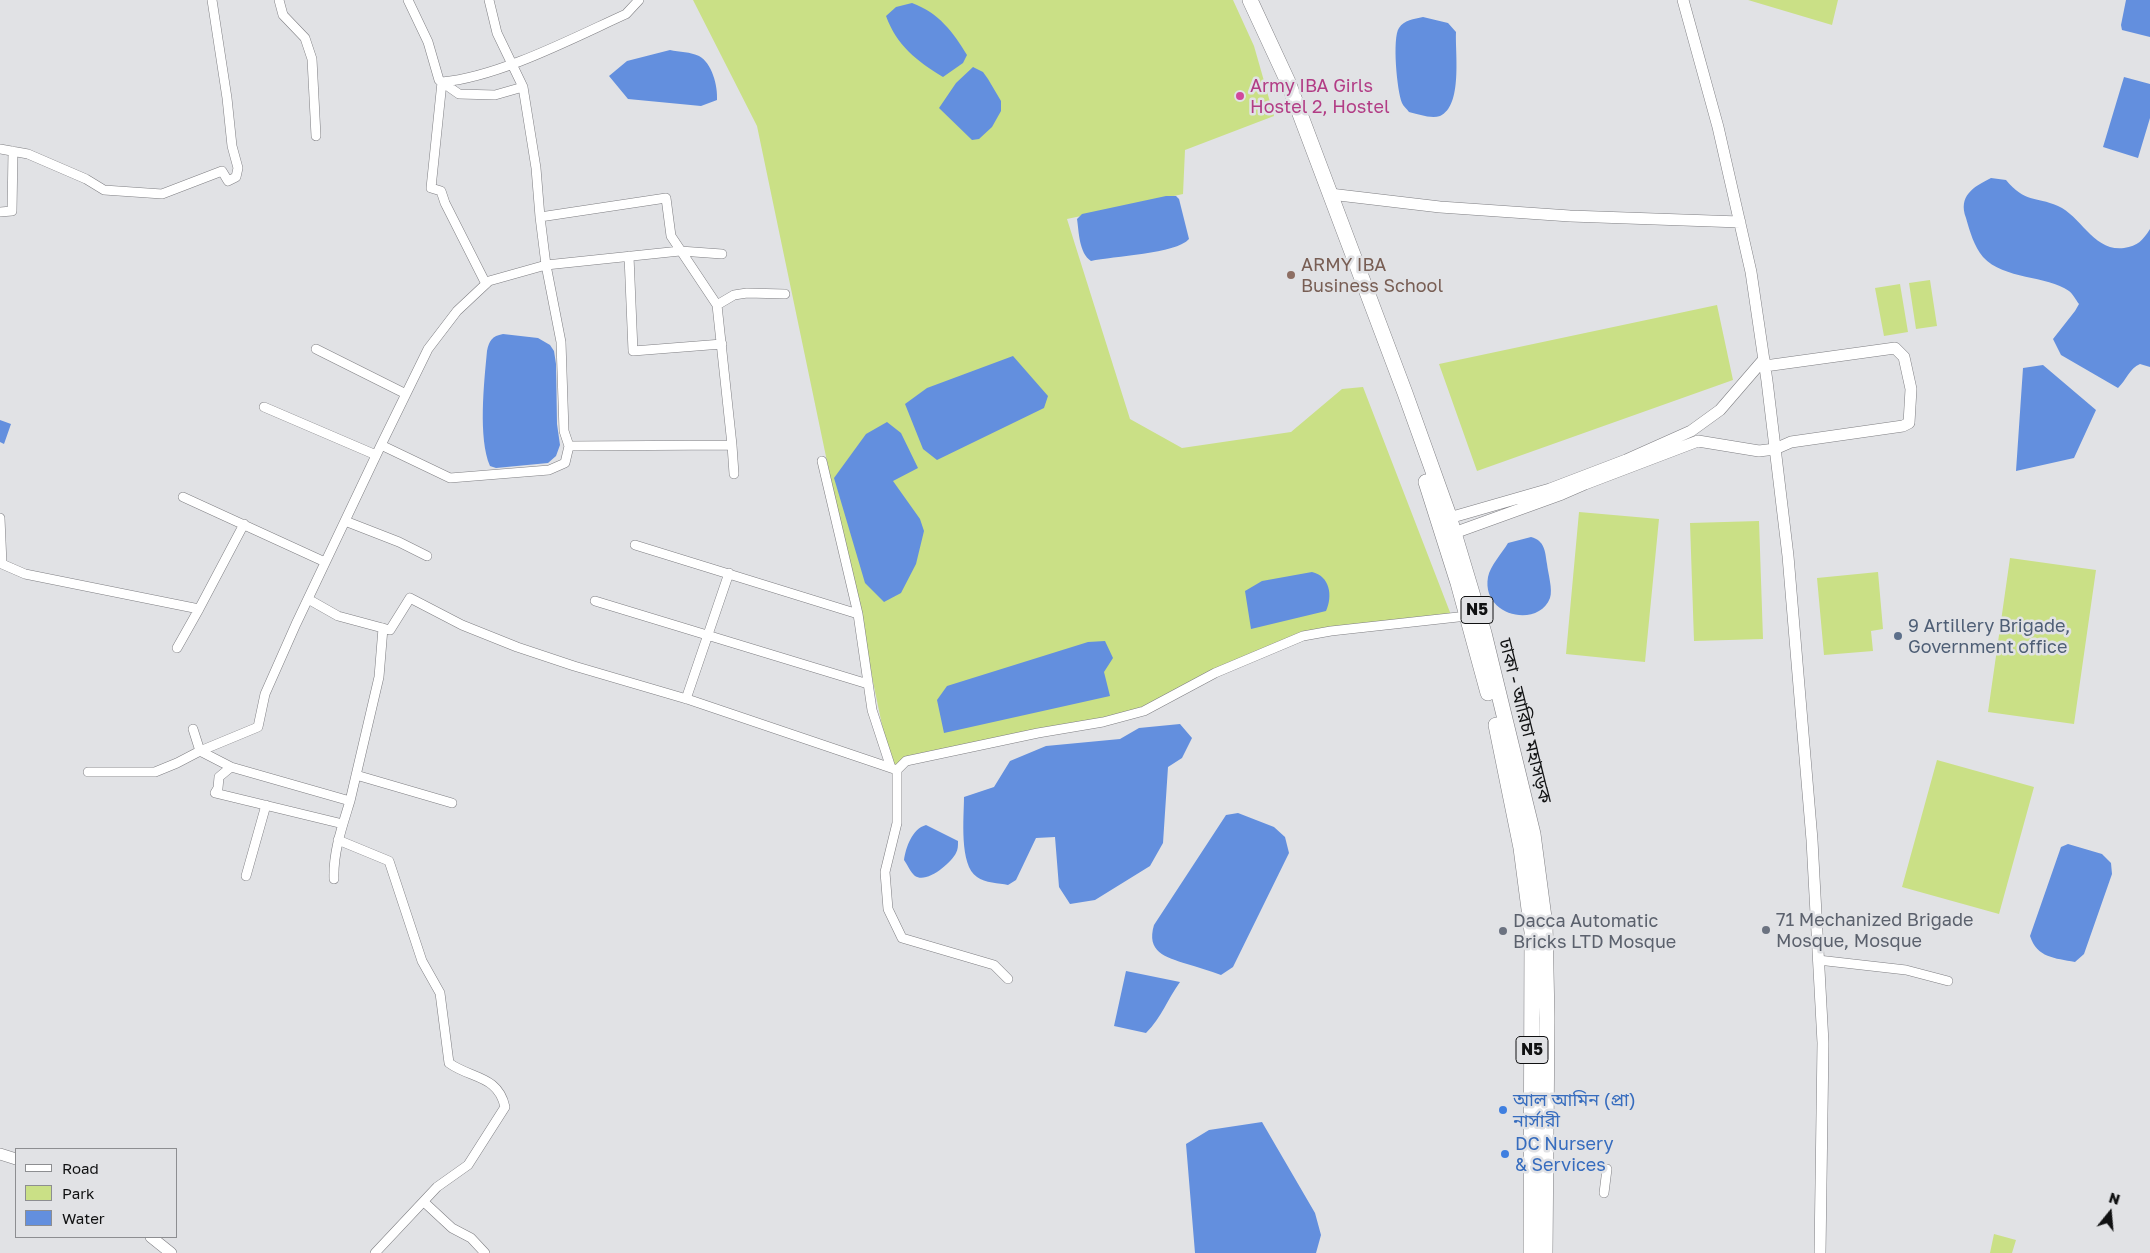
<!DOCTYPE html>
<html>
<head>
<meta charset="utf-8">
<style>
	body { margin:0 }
	#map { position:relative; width:2150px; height:1253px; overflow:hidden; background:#e1e2e5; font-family:"Golos Text",sans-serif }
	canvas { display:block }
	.legend { position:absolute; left:15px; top:1148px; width:162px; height:90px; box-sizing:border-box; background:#e1e2e5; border:1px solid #8d8e91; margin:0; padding:6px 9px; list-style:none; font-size:15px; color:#101112 }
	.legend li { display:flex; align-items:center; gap:10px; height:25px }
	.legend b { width:25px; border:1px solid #8d8e91 }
	.north { position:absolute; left:2085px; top:1188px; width:50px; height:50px; -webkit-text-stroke:4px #e1e2e5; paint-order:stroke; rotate:17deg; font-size:14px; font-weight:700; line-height:20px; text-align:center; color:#101112 }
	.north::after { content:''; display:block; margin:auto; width:18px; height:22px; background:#101112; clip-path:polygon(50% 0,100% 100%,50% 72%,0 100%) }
</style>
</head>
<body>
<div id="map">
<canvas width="2150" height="1253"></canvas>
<ul class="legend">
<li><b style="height:6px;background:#fff"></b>Road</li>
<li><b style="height:14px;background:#cae086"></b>Park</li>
<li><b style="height:14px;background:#638fde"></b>Water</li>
</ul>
<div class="north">N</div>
</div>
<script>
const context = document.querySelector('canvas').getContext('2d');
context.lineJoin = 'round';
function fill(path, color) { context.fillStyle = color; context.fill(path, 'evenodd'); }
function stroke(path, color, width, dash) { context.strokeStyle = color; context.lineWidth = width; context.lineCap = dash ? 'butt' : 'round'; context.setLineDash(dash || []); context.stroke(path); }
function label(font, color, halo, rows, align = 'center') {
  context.font = font + ' "Golos Text","Noto Sans Bengali",sans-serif'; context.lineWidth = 5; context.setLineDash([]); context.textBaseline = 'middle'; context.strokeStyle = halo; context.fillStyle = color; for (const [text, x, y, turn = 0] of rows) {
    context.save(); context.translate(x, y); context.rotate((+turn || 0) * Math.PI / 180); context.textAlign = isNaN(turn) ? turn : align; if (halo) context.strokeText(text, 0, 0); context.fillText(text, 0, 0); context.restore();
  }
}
const green = new Path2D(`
	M 693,0 L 1233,0 L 1254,46 L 1274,116 L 1185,150 L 1183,194 L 1067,219 L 1130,419 L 1182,448 L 1291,432 L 1342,389 L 1363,387 L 1453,620 L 1303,636 L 1120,717 L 891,768 L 757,126 Z
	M 1748,0 L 1838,0 L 1832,25 Z
	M 1930,280 L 1937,326 L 1916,329 L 1909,283 Z
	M 1900,284 L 1908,332 L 1884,336 L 1875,288 Z
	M 1717,305 L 1733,380 L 1477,471 L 1439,364 Z
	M 1579,512 L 1659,519 L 1645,662 L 1566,654 Z
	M 1759,521 L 1763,639 L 1694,641 L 1690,523 Z
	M 2010,558 L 2096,570 L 2074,724 L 1988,712 Z
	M 1878,572 L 1883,629 L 1871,631 L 1873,651 L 1824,655 L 1817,578 Z
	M 1937,760 L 2034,787 L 1999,914 L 1902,887 Z
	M 1994,1234 L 2016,1240 L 2012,1253 L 1990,1253 Z`);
const water = new Path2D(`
	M 2126,0 L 2150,0 L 2150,37 L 2122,30 L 2121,25 Z
	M 912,3 C 939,13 953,32 967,55 L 963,63 L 943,77 C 917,61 897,46 886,16 L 896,7 Z
	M 1423,17 L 1448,23 L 1456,32 C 1455,53 1463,106 1440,116 C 1431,119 1418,114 1409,112 C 1407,109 1403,106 1402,103 C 1397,91 1392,38 1399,28 C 1404,20 1414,19 1423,17 Z
	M 670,50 C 679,52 691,52 699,56 C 712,63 718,86 717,100 L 701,106 L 628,99 L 609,76 L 627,61 Z
	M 973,67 L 983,72 L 988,79 L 1001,101 L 1001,111 L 992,127 L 979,139 L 972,140 L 939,108 L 956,83 Z
	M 2124,77 L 2150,84 L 2150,118 L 2138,158 L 2103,147 Z
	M 1991,178 L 2006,180 C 2025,203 2035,196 2058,206 C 2081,216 2094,252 2124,248 C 2138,246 2143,240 2150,229 L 2150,367 L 2140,364 C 2129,369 2127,379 2118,388 L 2061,355 L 2053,339 L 2075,311 L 2079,304 C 2076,300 2073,294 2069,291 C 2047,275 2004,280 1983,257 C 1974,246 1970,232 1966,218 C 1958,196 1973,187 1991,178 Z
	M 1166,196 L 1176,196 L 1179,199 L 1189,239 C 1176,254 1113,256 1091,261 C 1079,253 1079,232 1077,219 L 1082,214 Z
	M 503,334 L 538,338 L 550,345 L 554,351 L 556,364 L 557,424 L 560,445 L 556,456 L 548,463 L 496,468 L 490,466 C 478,438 484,383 487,351 C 489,341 492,336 503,334 Z
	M 1013,356 L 1048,396 L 1044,408 L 937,460 L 923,449 L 905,404 L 927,388 Z
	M 2043,365 L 2096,410 L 2074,458 L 2016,471 L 2023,368 Z
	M 0,420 L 11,424 L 4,444 L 0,442 Z
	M 887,422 L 901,433 L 918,468 L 893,481 L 920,519 L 924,531 L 916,564 L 901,593 L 884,602 L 865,583 L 834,478 L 866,434 Z
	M 1531,537 C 1545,541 1545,551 1547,564 C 1548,573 1553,590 1550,598 C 1538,629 1481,616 1488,577 C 1490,566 1502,553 1508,543 Z
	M 1312,572 C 1330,576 1333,596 1326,611 L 1251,629 L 1245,591 L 1262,581 Z
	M 1105,641 L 1113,658 L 1104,672 L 1110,696 L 944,733 L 937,700 L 947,686 L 1088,642 Z
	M 1180,724 L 1192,738 L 1182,758 L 1168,767 L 1163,843 L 1150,866 L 1095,900 L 1070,904 L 1059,887 L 1055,837 L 1036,838 L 1016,880 L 1008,885 C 999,883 985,883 977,877 C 959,865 964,817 964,797 L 994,787 L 1010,761 L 1046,746 L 1120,739 L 1139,728 Z
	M 1238,813 L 1274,827 L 1285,837 L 1289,853 L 1233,967 L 1221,975 C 1210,971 1198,967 1187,964 C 1165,957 1146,952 1154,925 L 1226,815 Z
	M 926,825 L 958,841 C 958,846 958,849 956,853 C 951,863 927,884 915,876 C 911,873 907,864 904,860 C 906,847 912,829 926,825 Z
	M 2068,844 L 2102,854 L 2111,863 L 2112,874 L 2084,954 L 2075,962 C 2055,958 2037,958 2030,936 L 2061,847 Z
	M 1126,971 L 1180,982 C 1167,1000 1162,1017 1146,1033 L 1114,1026 Z
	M 1262,1122 L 1315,1213 L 1321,1235 L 1316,1253 L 1195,1253 L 1186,1144 L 1209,1130 Z`);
const minor = new Path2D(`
	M 279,0 L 283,15 L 305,38 L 312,59 L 316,136
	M 408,0 L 428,42 L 439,80 L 459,94 L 495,95 L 523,87
	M 489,0 L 497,33 L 523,87 L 536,168 L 540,217 L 666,198 L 671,236 L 717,305
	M 0,149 L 28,154 L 86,179 L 104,190 L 162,194 L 222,171 L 228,181 L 236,177 L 238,168 L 232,146 L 227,98 L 212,0
	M 0,212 L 12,211 L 13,151
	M 629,256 L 633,351 L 722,344
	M 486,284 L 445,203 L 441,191 L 431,188 L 442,82 C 499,77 573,38 626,14 L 639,0
	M 316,349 L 406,394
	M 264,407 L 376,455
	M 381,445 L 428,349 L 457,311 L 489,281 L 546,265 L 680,251 L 722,254
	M 732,445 L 734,474
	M 569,446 L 732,445 L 717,305 L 734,295 L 747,293 L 785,294
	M 822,461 L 858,614
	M 183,497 L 325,562
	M 0,518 L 2,564 L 25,574 L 199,609 L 244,524
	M 345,521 L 399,542 L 427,556
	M 635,545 L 858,614 L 872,710 L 891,768
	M 308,599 L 338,616 L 390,630 L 410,598 L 462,625 L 517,647 L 574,666 L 690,700 L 897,770
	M 595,601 L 868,684
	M 177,648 L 199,609
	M 686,699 L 729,573
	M 193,729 L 200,751 L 231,767 L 350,801 C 342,827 333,852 334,879
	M 231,767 L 219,777 L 218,788 L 215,793 L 343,824
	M 88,772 L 155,772 L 177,763 L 200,751 L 258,727 L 265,694 L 296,624 L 381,445 L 450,478 L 549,470 L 565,463 L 569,446 L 564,431 L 561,342 L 546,265 L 540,217
	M 356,775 L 452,803
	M 350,801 L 379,677 L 383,628
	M 338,840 L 389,861 L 422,961 L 440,993 L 449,1063 C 471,1079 498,1075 505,1107 L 468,1165 L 437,1187 L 375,1253
	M 246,876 L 266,805
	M 1818,960 L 1906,970 L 1948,981
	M 1008,979 L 994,965 L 902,938 L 888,909 L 885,872 L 897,823 L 897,770 L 906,761 L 1038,733 L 1103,722 L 1144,711 L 1215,673 L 1303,636 L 1331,631 L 1467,616
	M 1604,1193 L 1607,1169
	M 424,1202 L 452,1228 L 471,1238 L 485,1253`);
const tertiary = new Path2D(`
	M 1683,0 L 1718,127 L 1751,272 L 1767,381 L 1788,556 L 1812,840 L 1823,1043 L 1820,1253
	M 1330,194 L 1440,207 L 1570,216 L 1740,222
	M 1449,518 L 1550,489 L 1626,460 L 1691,431 L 1720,410 L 1764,359
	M 1454,533 L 1562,494 L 1585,484 L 1698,441 L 1759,451 L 1775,449 L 1791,442 L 1903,426 L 1909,423 L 1911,389 L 1904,357 L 1895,348 L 1765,366
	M 0,1154 L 16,1159
	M 151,1237 L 171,1253`);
const trunk = new Path2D(`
	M 1250,0 L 1288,82 L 1405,393 L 1448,513 L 1484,633 L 1533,834 L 1545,925 L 1547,1018 L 1545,1253
	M 1426,482 L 1458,583 L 1488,693
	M 1496,725 L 1521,848 L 1532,932 L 1531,1253`);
const markers = [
	[1240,96,5,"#d1479c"],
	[1291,275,5,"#8d6e63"],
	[1898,636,5,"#5c6f8a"],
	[1766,930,5,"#6b7280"],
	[1503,931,5,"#6b7280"],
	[1503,1110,5,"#3f7fe0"],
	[1505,1154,5,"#3f7fe0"]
];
const shields = [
	[1477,610,32],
	[1532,1050,32]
];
const shieldNames = [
	["N5",1477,610],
	["N5",1532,1050]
];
const hotelNames = [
	["Army IBA Girls",1250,86],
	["Hostel 2, Hostel",1250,107]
];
const educationNames = [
	["ARMY IBA",1301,265],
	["Business School",1301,286]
];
const serviceNames = [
	["9 Artillery Brigade,",1908,626],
	["Government office",1908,647]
];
const streetNames = [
	["ঢাকা - আরিচা মহাসড়ক",1525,721,76]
];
const worshipNames = [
	["71 Mechanized Brigade",1776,920],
	["Mosque, Mosque",1776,941],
	["Dacca Automatic",1513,921],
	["Bricks LTD Mosque",1513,942]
];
const shopNames = [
	["আল আমিন (প্রা)",1513,1100],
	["নার্সারী",1513,1121],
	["DC Nursery",1515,1144],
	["& Services",1515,1165]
];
fill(green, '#cae086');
fill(water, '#638fde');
stroke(minor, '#7e7e82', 10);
stroke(tertiary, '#7e7e82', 12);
stroke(trunk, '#7e7e82', 16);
stroke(minor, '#fff', 9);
stroke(tertiary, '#fff', 11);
stroke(trunk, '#fff', 15);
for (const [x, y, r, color] of markers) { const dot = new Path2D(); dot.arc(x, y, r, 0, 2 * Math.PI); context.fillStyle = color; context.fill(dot); stroke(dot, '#e1e2e5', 2); }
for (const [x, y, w] of shields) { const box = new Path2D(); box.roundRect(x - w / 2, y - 13.5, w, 27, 4); context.fillStyle = '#e1e2e5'; context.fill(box); stroke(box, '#101112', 1); }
label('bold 16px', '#101112', null, shieldNames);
label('18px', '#b23c85', '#e1e2e5', hotelNames, 'left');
label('18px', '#785e54', '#e1e2e5', educationNames, 'left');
label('18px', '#4e5e75', '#e1e2e5', serviceNames, 'left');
label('18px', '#101112', '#e1e2e5', streetNames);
label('18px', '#5b616d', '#e1e2e5', worshipNames, 'left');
label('18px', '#366cbe', '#e1e2e5', shopNames, 'left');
</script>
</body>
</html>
